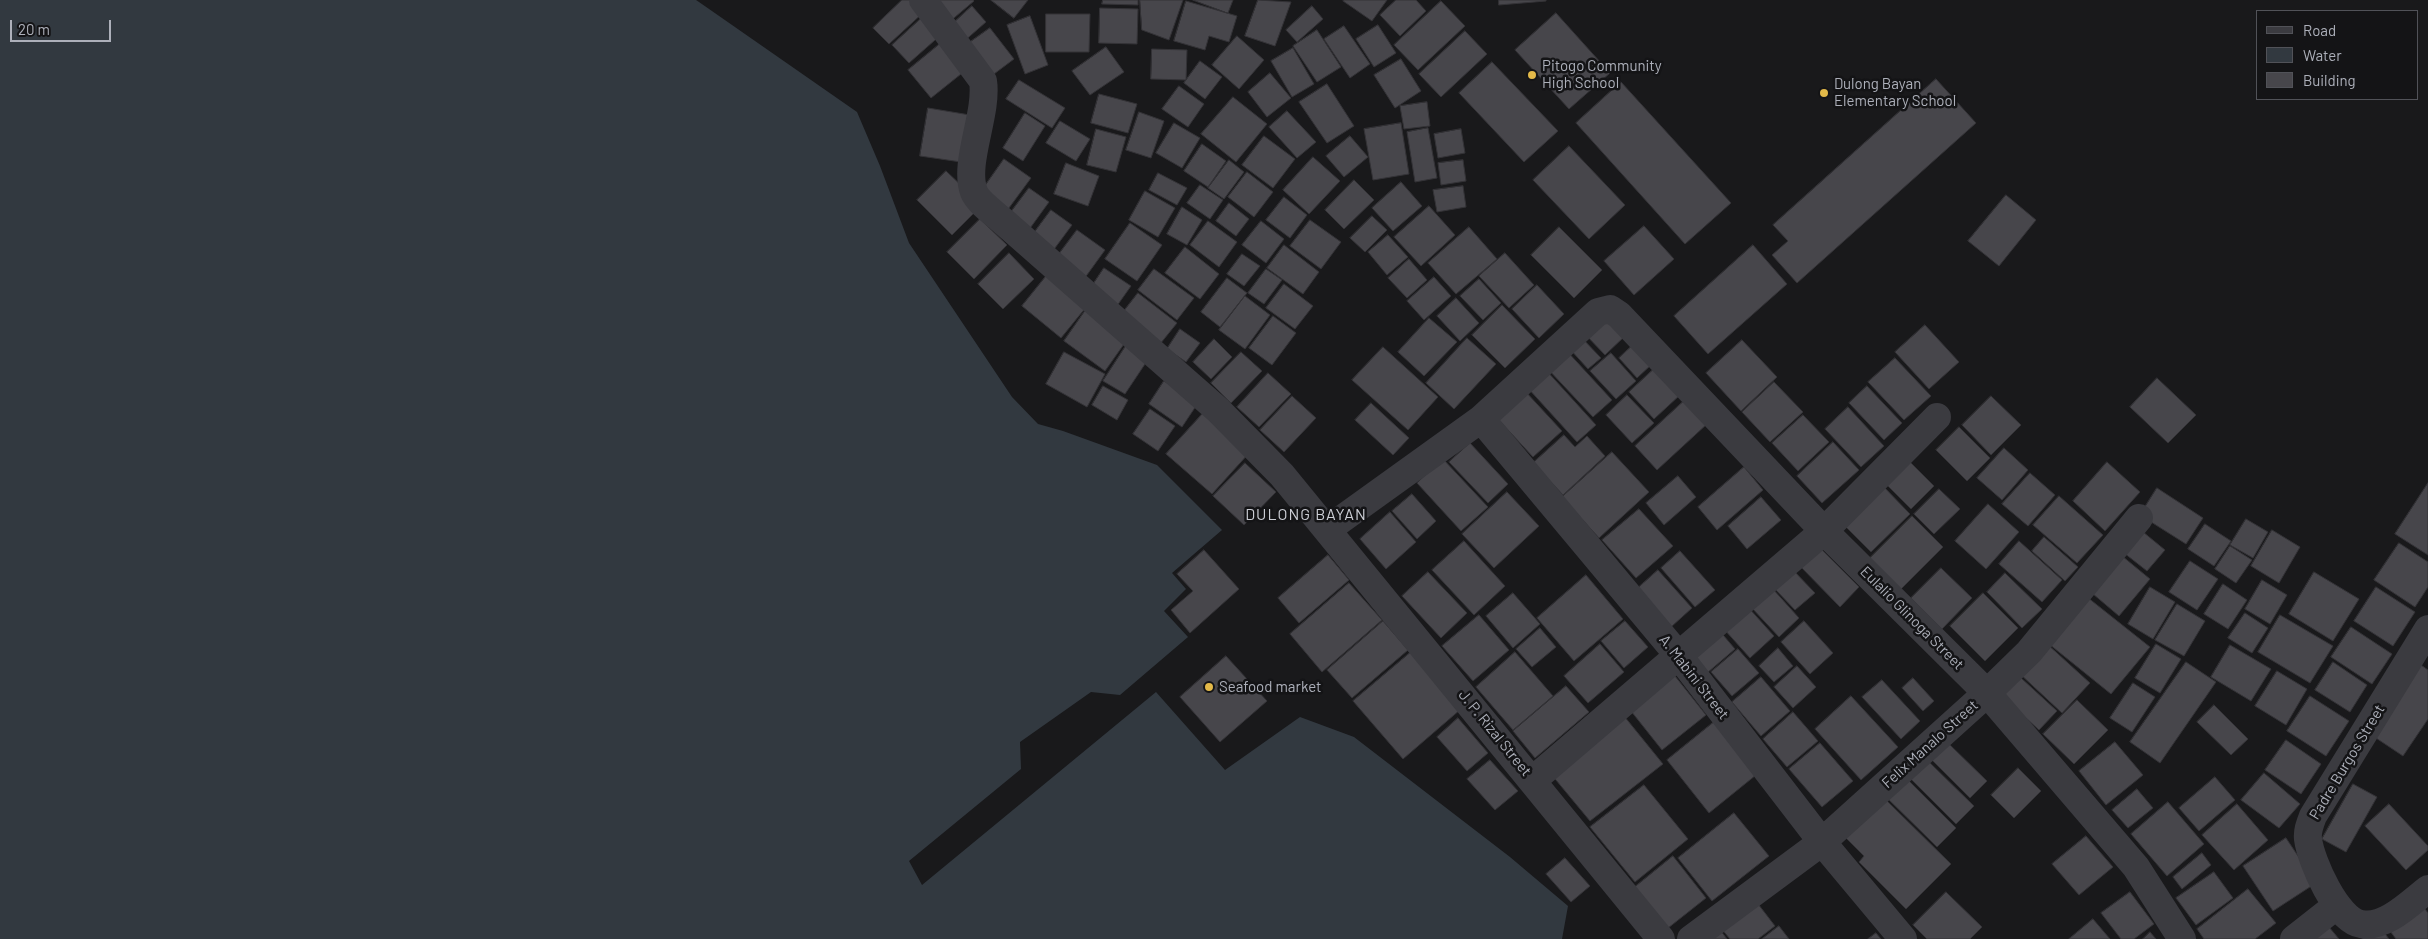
<!DOCTYPE html>
<html>
<head>
<meta charset="utf-8">
<style>
	body { margin:0 }
	#map { position:relative; width:2428px; height:939px; overflow:hidden; background:#19191b; font-family:Barlow,sans-serif }
	canvas { display:block }
	.legend { position:absolute; left:2256px; top:10px; width:162px; height:90px; box-sizing:border-box; background:#141416; border:1px solid #515258; margin:0; padding:6px 9px; list-style:none; font-size:15px; color:#adb0ba }
	.legend li { display:flex; align-items:center; gap:10px; height:25px }
	.legend b { width:25px; border:1px solid #515258 }
	.scale { position:absolute; left:10px; top:20px; width:101px; height:22px; box-sizing:border-box; border:2px solid #adb0ba; border-top:0; padding-left:6px; font-size:15px; line-height:18px; white-space:nowrap; color:#adb0ba; -webkit-text-stroke:4px #141416; paint-order:stroke }
</style>
</head>
<body>
<div id="map">
<canvas width="2428" height="939"></canvas>
<ul class="legend">
<li><b style="height:6px;background:#3b3b40"></b>Road</li>
<li><b style="height:14px;background:#323940"></b>Water</li>
<li><b style="height:14px;background:#47464b"></b>Building</li>
</ul>
<div class="scale">20 m</div>
</div>
<script>
const context = document.querySelector('canvas').getContext('2d');
context.lineJoin = 'round';
function fill(path, color) { context.fillStyle = color; context.fill(path, 'evenodd'); }
function stroke(path, color, width, dash) { context.strokeStyle = color; context.lineWidth = width; context.lineCap = dash ? 'butt' : 'round'; context.setLineDash(dash || []); context.stroke(path); }
function label(font, color, halo, rows, align = 'center') {
  context.font = font + ' Barlow,sans-serif'; context.lineWidth = 5; context.setLineDash([]); context.textBaseline = 'middle'; context.strokeStyle = halo; context.fillStyle = color; for (const [text, x, y, turn = 0] of rows) {
    context.save(); context.translate(x, y); context.rotate((+turn || 0) * Math.PI / 180); context.textAlign = isNaN(turn) ? turn : align; if (halo) context.strokeText(text, 0, 0); context.fillText(text, 0, 0); context.restore();
  }
}
const water = new Path2D(`
	M 0,0 L 696,0 L 699,2 L 857,112 L 880,166 L 909,243 L 1012,397 L 1038,424 L 1063,431 L 1157,465 L 1222,530 L 1172,573 L 1186,589 L 1164,611 L 1188,637 L 1120,695 L 1091,692 L 1020,742 L 1021,769 L 909,861 L 922,885 L 1156,692 L 1225,770 L 1300,717 L 1354,737 L 1510,857 L 1568,906 L 1562,939 L 0,939 Z`);
const building = new Path2D(`
	M 902,0 L 915,0 L 925,11 L 889,44 L 873,28 Z
	M 928,0 L 973,0 L 974,1 L 948,23 Z
	M 991,0 L 1028,0 L 1014,18 Z
	M 1103,0 L 1138,0 L 1138,5 L 1102,4 Z
	M 1140,0 L 1183,0 L 1169,40 L 1142,30 Z
	M 1193,0 L 1233,0 L 1228,13 Z
	M 1258,0 L 1291,2 L 1275,46 L 1245,36 Z
	M 1344,0 L 1387,0 L 1372,21 L 1343,1 Z
	M 1396,0 L 1416,0 L 1426,11 L 1400,36 L 1380,15 Z
	M 1499,0 L 1546,0 L 1546,1 L 1499,5 Z
	M 1186,1 L 1237,16 L 1229,42 L 1209,36 L 1205,50 L 1174,41 Z
	M 1441,1 L 1465,26 L 1418,70 L 1394,45 Z
	M 972,6 L 986,22 L 962,43 L 948,28 Z
	M 1312,6 L 1323,19 L 1297,42 L 1286,30 Z
	M 1100,8 L 1138,9 L 1137,44 L 1099,43 Z
	M 1556,13 L 1610,73 L 1569,109 L 1515,50 Z
	M 926,14 L 943,33 L 909,63 L 892,45 Z
	M 1046,14 L 1090,14 L 1089,52 L 1046,52 Z
	M 1030,16 L 1048,65 L 1025,74 L 1007,25 Z
	M 1378,25 L 1396,53 L 1374,67 L 1356,39 Z
	M 1344,26 L 1370,64 L 1350,78 L 1324,39 Z
	M 990,28 L 1014,59 L 990,77 L 966,45 Z
	M 1317,30 L 1341,67 L 1317,82 L 1293,46 Z
	M 1465,31 L 1487,54 L 1441,97 L 1419,74 Z
	M 1237,36 L 1264,60 L 1239,89 L 1212,65 Z
	M 947,38 L 971,66 L 931,98 L 908,70 Z
	M 1106,47 L 1124,72 L 1090,95 L 1072,71 Z
	M 1293,48 L 1314,84 L 1292,97 L 1271,61 Z
	M 1152,49 L 1187,50 L 1186,80 L 1151,79 Z
	M 1401,59 L 1421,91 L 1395,108 L 1374,75 Z
	M 1200,61 L 1222,77 L 1205,99 L 1184,83 Z
	M 1492,62 L 1558,131 L 1524,162 L 1459,93 Z
	M 1270,73 L 1291,98 L 1267,117 L 1248,92 Z
	M 1936,79 L 1976,123 L 1797,283 L 1772,255 L 1788,241 L 1773,225 Z
	M 1019,80 L 1065,108 L 1052,128 L 1006,99 Z
	M 1621,82 L 1731,203 L 1685,244 L 1576,123 Z
	M 1327,84 L 1354,126 L 1327,143 L 1299,102 Z
	M 1179,86 L 1204,104 L 1188,127 L 1162,109 Z
	M 1099,94 L 1137,104 L 1128,133 L 1091,123 Z
	M 1233,97 L 1267,124 L 1236,162 L 1201,134 Z
	M 1427,102 L 1430,126 L 1404,129 L 1400,106 Z
	M 928,108 L 976,116 L 968,163 L 920,156 Z
	M 1287,111 L 1316,142 L 1297,158 L 1269,127 Z
	M 1139,112 L 1164,121 L 1151,158 L 1126,150 Z
	M 1025,113 L 1045,126 L 1023,161 L 1003,148 Z
	M 1060,121 L 1090,139 L 1076,161 L 1046,143 Z
	M 1174,123 L 1200,138 L 1182,168 L 1156,153 Z
	M 1401,123 L 1409,174 L 1373,180 L 1364,129 Z
	M 1428,128 L 1437,178 L 1415,182 L 1407,132 Z
	M 1096,129 L 1126,137 L 1116,172 L 1087,165 Z
	M 1461,129 L 1465,153 L 1438,158 L 1434,134 Z
	M 1264,136 L 1295,159 L 1273,188 L 1242,165 Z
	M 1350,136 L 1368,157 L 1344,177 L 1326,156 Z
	M 1202,144 L 1226,161 L 1208,187 L 1184,171 Z
	M 1569,146 L 1625,205 L 1589,239 L 1533,180 Z
	M 1313,157 L 1340,181 L 1309,214 L 1283,190 Z
	M 1004,159 L 1031,178 L 1006,212 L 980,193 Z
	M 1229,160 L 1244,172 L 1224,199 L 1208,188 Z
	M 1463,160 L 1466,181 L 1441,185 L 1438,163 Z
	M 1066,163 L 1099,176 L 1088,206 L 1054,194 Z
	M 946,171 L 982,205 L 952,235 L 917,200 Z
	M 1247,172 L 1273,192 L 1254,217 L 1228,197 Z
	M 1158,173 L 1187,188 L 1177,205 L 1149,190 Z
	M 1354,180 L 1374,200 L 1344,229 L 1325,210 Z
	M 1401,182 L 1422,206 L 1393,231 L 1372,208 Z
	M 1200,185 L 1223,200 L 1210,219 L 1187,203 Z
	M 1463,186 L 1466,207 L 1437,212 L 1433,190 Z
	M 1029,188 L 1049,202 L 1028,231 L 1008,216 Z
	M 1145,191 L 1175,208 L 1158,237 L 1129,220 Z
	M 2006,195 L 2036,220 L 1999,266 L 1968,241 Z
	M 1284,197 L 1307,215 L 1290,238 L 1266,220 Z
	M 1229,203 L 1249,219 L 1236,236 L 1216,221 Z
	M 1429,206 L 1455,235 L 1421,266 L 1394,237 Z
	M 1182,207 L 1202,220 L 1187,245 L 1167,234 Z
	M 1051,210 L 1072,225 L 1052,252 L 1031,237 Z
	M 1372,216 L 1387,230 L 1365,252 L 1350,238 Z
	M 980,219 L 1007,245 L 974,279 L 947,252 Z
	M 1310,220 L 1341,242 L 1321,269 L 1290,246 Z
	M 1208,221 L 1237,242 L 1219,267 L 1190,245 Z
	M 1261,221 L 1284,239 L 1266,263 L 1242,245 Z
	M 1130,223 L 1162,245 L 1137,281 L 1105,259 Z
	M 1644,226 L 1674,259 L 1634,295 L 1604,261 Z
	M 1469,227 L 1497,259 L 1456,294 L 1428,263 Z
	M 1559,227 L 1602,270 L 1574,298 L 1531,255 Z
	M 1077,230 L 1105,250 L 1084,279 L 1056,258 Z
	M 1388,235 L 1408,257 L 1387,275 L 1368,252 Z
	M 1284,245 L 1319,272 L 1303,294 L 1267,268 Z
	M 1753,245 L 1787,284 L 1708,354 L 1674,316 Z
	M 1185,247 L 1219,274 L 1200,299 L 1165,273 Z
	M 1009,253 L 1034,279 L 1003,309 L 978,284 Z
	M 1505,253 L 1534,285 L 1509,308 L 1479,276 Z
	M 1242,254 L 1260,266 L 1244,286 L 1227,274 Z
	M 1409,259 L 1427,280 L 1407,298 L 1388,278 Z
	M 1104,268 L 1131,286 L 1114,310 L 1088,292 Z
	M 1154,269 L 1194,298 L 1177,320 L 1138,290 Z
	M 1266,269 L 1282,280 L 1264,304 L 1248,293 Z
	M 1047,275 L 1087,306 L 1061,338 L 1022,306 Z
	M 1434,277 L 1451,296 L 1424,320 L 1407,301 Z
	M 1227,278 L 1247,293 L 1220,327 L 1201,312 Z
	M 1479,279 L 1501,303 L 1483,320 L 1460,296 Z
	M 1284,284 L 1313,306 L 1295,329 L 1266,308 Z
	M 1537,285 L 1564,314 L 1539,338 L 1512,309 Z
	M 1138,293 L 1177,323 L 1156,349 L 1117,320 Z
	M 1245,296 L 1270,315 L 1245,349 L 1219,330 Z
	M 1456,298 L 1479,323 L 1460,341 L 1437,316 Z
	M 1502,305 L 1535,339 L 1505,368 L 1472,335 Z
	M 1087,308 L 1129,337 L 1105,371 L 1064,341 Z
	M 1604,314 L 1625,336 L 1605,355 L 1583,332 Z
	M 1273,316 L 1296,333 L 1272,365 L 1249,348 Z
	M 1429,318 L 1457,342 L 1424,376 L 1398,352 Z
	M 1925,325 L 1959,362 L 1929,389 L 1895,352 Z
	M 1180,329 L 1200,343 L 1186,362 L 1167,349 Z
	M 1581,337 L 1601,358 L 1588,369 L 1569,348 Z
	M 1467,338 L 1496,364 L 1454,409 L 1426,383 Z
	M 1214,339 L 1232,357 L 1211,379 L 1193,362 Z
	M 1742,340 L 1777,377 L 1741,411 L 1706,373 Z
	M 1129,341 L 1151,355 L 1125,394 L 1103,381 Z
	M 1633,345 L 1651,365 L 1637,378 L 1619,358 Z
	M 1383,347 L 1438,397 L 1408,430 L 1352,380 Z
	M 1565,349 L 1612,400 L 1593,417 L 1546,367 Z
	M 1064,352 L 1105,374 L 1087,407 L 1046,384 Z
	M 1241,352 L 1262,371 L 1231,403 L 1211,383 Z
	M 1611,353 L 1636,381 L 1616,399 L 1590,371 Z
	M 1895,358 L 1931,396 L 1904,420 L 1868,382 Z
	M 1655,368 L 1680,395 L 1654,419 L 1629,392 Z
	M 1545,369 L 1596,425 L 1577,442 L 1526,386 Z
	M 1268,373 L 1291,394 L 1259,427 L 1237,407 Z
	M 2157,378 L 2196,415 L 2168,443 L 2130,407 Z
	M 1164,381 L 1198,403 L 1182,427 L 1149,404 Z
	M 1774,382 L 1803,412 L 1770,442 L 1742,412 Z
	M 1103,386 L 1128,400 L 1117,420 L 1092,405 Z
	M 1867,386 L 1902,423 L 1884,440 L 1849,403 Z
	M 1525,391 L 1562,431 L 1533,457 L 1496,417 Z
	M 1627,395 L 1654,423 L 1632,443 L 1606,415 Z
	M 1292,396 L 1316,418 L 1284,452 L 1260,430 Z
	M 1991,396 L 2021,425 L 1991,455 L 1962,425 Z
	M 1685,400 L 1707,424 L 1657,470 L 1635,446 Z
	M 1371,403 L 1409,438 L 1393,455 L 1355,420 Z
	M 1848,407 L 1884,446 L 1861,467 L 1825,429 Z
	M 1150,409 L 1175,426 L 1158,451 L 1133,434 Z
	M 1205,411 L 1250,452 L 1212,494 L 1166,454 Z
	M 1803,415 L 1829,442 L 1798,471 L 1772,443 Z
	M 1959,427 L 1990,458 L 1967,481 L 1936,450 Z
	M 1564,435 L 1575,447 L 1587,436 L 1605,456 L 1563,495 L 1533,463 Z
	M 1833,442 L 1859,470 L 1822,503 L 1797,476 Z
	M 1470,443 L 1508,484 L 1488,503 L 1449,462 Z
	M 2004,448 L 2028,470 L 2002,500 L 1977,478 Z
	M 1612,452 L 1649,492 L 1599,538 L 1562,497 Z
	M 1905,457 L 1934,486 L 1911,509 L 1882,480 Z
	M 1443,459 L 1488,507 L 1461,531 L 1417,483 Z
	M 2107,462 L 2140,492 L 2105,531 L 2073,501 Z
	M 1245,463 L 1276,492 L 1244,525 L 1213,496 Z
	M 1744,467 L 1763,490 L 1717,530 L 1698,507 Z
	M 2030,473 L 2055,495 L 2028,526 L 2002,504 Z
	M 1678,476 L 1696,497 L 1664,525 L 1646,503 Z
	M 2428,483 L 2428,555 L 2395,534 Z
	M 1882,485 L 1910,514 L 1871,552 L 1843,524 Z
	M 2157,488 L 2203,518 L 2186,544 L 2140,515 Z
	M 1939,489 L 1960,509 L 1934,534 L 1914,514 Z
	M 1507,492 L 1539,526 L 1494,568 L 1462,534 Z
	M 1412,494 L 1436,521 L 1417,539 L 1392,511 Z
	M 2059,496 L 2103,535 L 2077,563 L 2033,525 Z
	M 1761,497 L 1781,520 L 1747,549 L 1728,526 Z
	M 1988,504 L 2019,532 L 1986,569 L 1955,541 Z
	M 1639,509 L 1673,546 L 1636,578 L 1602,540 Z
	M 1390,512 L 1416,542 L 1386,569 L 1360,539 Z
	M 1912,516 L 1943,547 L 1901,589 L 1870,558 Z
	M 2246,519 L 2268,532 L 2253,558 L 2230,545 Z
	M 2205,524 L 2231,541 L 2214,566 L 2188,549 Z
	M 2137,527 L 2165,550 L 2147,571 L 2119,549 Z
	M 2272,530 L 2300,547 L 2279,583 L 2251,566 Z
	M 2044,537 L 2078,567 L 2065,581 L 2032,551 Z
	M 1464,541 L 1505,586 L 1474,615 L 1432,570 Z
	M 2019,541 L 2062,580 L 2042,602 L 1999,564 Z
	M 2399,543 L 2428,562 L 2428,587 L 2415,607 L 2374,580 Z
	M 1817,545 L 1859,587 L 1840,607 L 1798,564 Z
	M 2230,546 L 2252,560 L 2236,583 L 2215,569 Z
	M 1204,550 L 1239,589 L 1190,633 L 1171,610 L 1193,591 L 1177,574 Z
	M 1680,551 L 1715,590 L 1695,607 L 1661,568 Z
	M 2116,551 L 2150,579 L 2119,616 L 2086,588 Z
	M 1328,555 L 1349,580 L 1299,623 L 1278,598 Z
	M 2190,561 L 2218,579 L 2197,610 L 2169,592 Z
	M 1941,568 L 1972,598 L 1942,629 L 1911,598 Z
	M 1658,570 L 1692,608 L 1671,627 L 1638,588 Z
	M 1793,570 L 1815,593 L 1795,610 L 1774,588 Z
	M 1428,572 L 1467,613 L 1441,638 L 1402,596 Z
	M 2314,572 L 2359,599 L 2333,641 L 2289,614 Z
	M 2005,573 L 2042,609 L 2022,628 L 1987,592 Z
	M 1586,575 L 1623,619 L 1574,661 L 1537,618 Z
	M 2262,580 L 2287,595 L 2270,624 L 2245,609 Z
	M 1349,583 L 1382,620 L 1322,672 L 1290,634 Z
	M 2223,584 L 2247,600 L 2228,629 L 2204,614 Z
	M 2150,587 L 2175,602 L 2153,639 L 2128,624 Z
	M 2376,587 L 2415,612 L 2393,646 L 2354,621 Z
	M 1772,588 L 1799,618 L 1779,637 L 1751,607 Z
	M 1513,593 L 1540,624 L 1513,648 L 1486,616 Z
	M 1983,593 L 2018,628 L 1985,661 L 1950,626 Z
	M 2087,597 L 2150,647 L 2111,694 L 2049,644 Z
	M 2177,604 L 2205,621 L 2184,656 L 2155,640 Z
	M 1747,606 L 1774,636 L 1750,658 L 1723,628 Z
	M 2245,613 L 2268,628 L 2252,653 L 2228,638 Z
	M 1479,615 L 1509,650 L 1473,681 L 1442,646 Z
	M 2280,615 L 2333,646 L 2310,683 L 2258,652 Z
	M 1383,621 L 1408,650 L 1352,698 L 1327,670 Z
	M 1625,621 L 1648,647 L 1624,668 L 1601,641 Z
	M 1804,621 L 1833,653 L 1810,674 L 1781,642 Z
	M 2351,627 L 2392,654 L 2372,684 L 2331,657 Z
	M 1540,628 L 1556,647 L 1532,667 L 1516,649 Z
	M 1718,629 L 1735,649 L 1707,673 L 1690,653 Z
	M 2046,643 L 2090,683 L 2062,713 L 2019,673 Z
	M 1600,644 L 1624,672 L 1588,703 L 1564,676 Z
	M 2156,644 L 2181,659 L 2160,693 L 2135,678 Z
	M 2230,645 L 2271,669 L 2251,701 L 2211,677 Z
	M 1778,648 L 1793,666 L 1774,682 L 1759,666 Z
	M 1738,649 L 1759,673 L 1732,696 L 1711,672 Z
	M 1411,652 L 1461,709 L 1403,759 L 1353,701 Z
	M 1515,652 L 1553,696 L 1513,730 L 1476,687 Z
	M 1226,656 L 1267,701 L 1220,742 L 1180,697 Z
	M 2186,662 L 2216,682 L 2160,763 L 2130,742 Z
	M 2333,662 L 2367,685 L 2350,712 L 2315,690 Z
	M 2421,665 L 2428,670 L 2428,719 L 2403,756 L 2373,736 Z
	M 1797,666 L 1816,687 L 1793,708 L 1774,687 Z
	M 1671,671 L 1706,715 L 1662,750 L 1627,706 Z
	M 2277,671 L 2307,689 L 2286,725 L 2255,706 Z
	M 1761,677 L 1790,711 L 1761,736 L 1732,702 Z
	M 2020,677 L 2057,711 L 2039,730 L 2002,696 Z
	M 1913,678 L 1934,701 L 1923,711 L 1902,688 Z
	M 1882,680 L 1920,721 L 1901,739 L 1862,697 Z
	M 2133,683 L 2155,697 L 2132,732 L 2110,718 Z
	M 1566,686 L 1589,712 L 1535,758 L 1513,731 Z
	M 1851,696 L 1898,747 L 1861,780 L 1815,729 Z
	M 2310,696 L 2349,721 L 2326,756 L 2287,731 Z
	M 2077,700 L 2108,730 L 2074,764 L 2043,734 Z
	M 2214,705 L 2248,739 L 2231,755 L 2197,722 Z
	M 1793,712 L 1818,741 L 1787,767 L 1763,739 Z
	M 1624,716 L 1663,764 L 1590,821 L 1551,774 Z
	M 1458,718 L 1488,753 L 1467,771 L 1437,737 Z
	M 1714,722 L 1756,775 L 1709,813 L 1667,760 Z
	M 2286,740 L 2321,764 L 2301,794 L 2265,770 Z
	M 1947,742 L 1987,781 L 1970,798 L 1931,759 Z
	M 2115,742 L 2143,775 L 2106,805 L 2079,771 Z
	M 1820,743 L 1853,781 L 1822,807 L 1789,769 Z
	M 1924,757 L 1974,806 L 1956,824 L 1907,775 Z
	M 1490,760 L 1518,791 L 1495,810 L 1467,779 Z
	M 2018,768 L 2041,791 L 2014,818 L 1991,795 Z
	M 2264,773 L 2300,804 L 2279,828 L 2241,800 Z
	M 1902,774 L 1956,828 L 1937,847 L 1882,793 Z
	M 2215,777 L 2235,800 L 2199,831 L 2179,808 Z
	M 2353,784 L 2377,797 L 2346,852 L 2322,839 Z
	M 1644,785 L 1688,839 L 1635,882 L 1590,827 Z
	M 2137,789 L 2153,808 L 2128,828 L 2112,810 Z
	M 1883,797 L 1951,864 L 1906,909 L 1859,862 L 1864,856 L 1844,836 Z
	M 2168,802 L 2204,844 L 2167,876 L 2131,834 Z
	M 2237,804 L 2268,840 L 2234,870 L 2202,835 Z
	M 2389,804 L 2428,846 L 2428,850 L 2406,870 L 2365,826 Z
	M 1734,813 L 1769,856 L 1712,901 L 1678,858 Z
	M 2086,836 L 2113,867 L 2079,895 L 2052,864 Z
	M 2286,838 L 2316,883 L 2273,911 L 2243,866 Z
	M 2202,853 L 2211,865 L 2182,889 L 2173,877 Z
	M 1673,856 L 1706,898 L 1663,932 L 1630,891 Z
	M 1565,858 L 1590,886 L 1571,902 L 1546,874 Z
	M 2214,872 L 2233,898 L 2196,925 L 2176,898 Z
	M 2248,889 L 2276,923 L 2255,939 L 2204,939 L 2197,929 Z
	M 1946,892 L 1982,927 L 1970,939 L 1927,939 L 1913,925 Z
	M 2130,892 L 2154,924 L 2134,939 L 2121,939 L 2101,913 Z
	M 1755,900 L 1775,926 L 1758,939 L 1730,939 L 1720,927 Z
	M 2420,902 L 2428,913 L 2428,939 L 2396,939 L 2387,927 Z
	M 2093,919 L 2110,939 L 2069,939 Z
	M 1717,926 L 1727,939 L 1701,939 Z
	M 1779,926 L 1789,939 L 1762,939 Z
	M 2379,926 L 2389,939 L 2362,939 Z
	M 2329,927 L 2339,939 L 2314,939 Z
	M 2150,932 L 2156,939 L 2143,939 Z
	M 1876,933 L 1881,939 L 1868,939 Z`);
const minor = new Path2D(`
	M 923,0 L 983,81 C 988,114 963,163 974,192 C 978,202 995,214 1004,222 L 1218,410 L 1282,475 L 1661,939
	M 1481,419 L 1679,656 L 1822,842 L 1903,939
	M 1328,529 L 1481,419 L 1598,312 L 1610,309 L 1619,315 L 1824,531 L 1987,693 L 2136,867 L 2182,939
	M 2428,629 L 2313,816 C 2310,824 2307,831 2308,839 C 2311,862 2337,920 2361,924 C 2385,929 2411,902 2428,889
	M 1533,780 L 1824,531 L 1937,417
	M 1691,939 L 1822,842 L 1987,693 L 2029,652 L 2139,518
	M 2294,939 L 2336,906`);
const markers = [
	[1532,75,5,"#e3b949"],
	[1824,93,5,"#e3b949"],
	[1209,687,5,"#e3b949"]
];
const poiNames = [
	["Pitogo Community",1542,66],
	["High School",1542,83],
	["Dulong Bayan",1834,84],
	["Elementary School",1834,101],
	["Seafood market",1219,687]
];
const streetNames = [
	["Eulalio Glinoga Street",1912,618,45],
	["A. Mabini Street",1694,677,52],
	["J. P. Rizal Street",1495,733,51],
	["Felix Manalo Street",1930,744,-42],
	["Padre Burgos Street",2347,762,-59]
];
const neighbourhoodNames = [
	["DULONG BAYAN",1306,515]
];
fill(water, '#323940');
fill(building, '#47464b');
stroke(building, '#343337', 1);
stroke(minor, '#3b3b40', 28);
for (const [x, y, r, color] of markers) { const dot = new Path2D(); dot.arc(x, y, r, 0, 2 * Math.PI); context.fillStyle = color; context.fill(dot); stroke(dot, '#141416', 2); }
label('15px', '#adb0ba', '#141416', poiNames, 'left');
label('15px', '#adb0ba', '#141416', streetNames);
context.letterSpacing = '1px';
label('16px', '#cdcfd6', '#141416', neighbourhoodNames);
context.letterSpacing = '0px';
</script>
</body>
</html>
